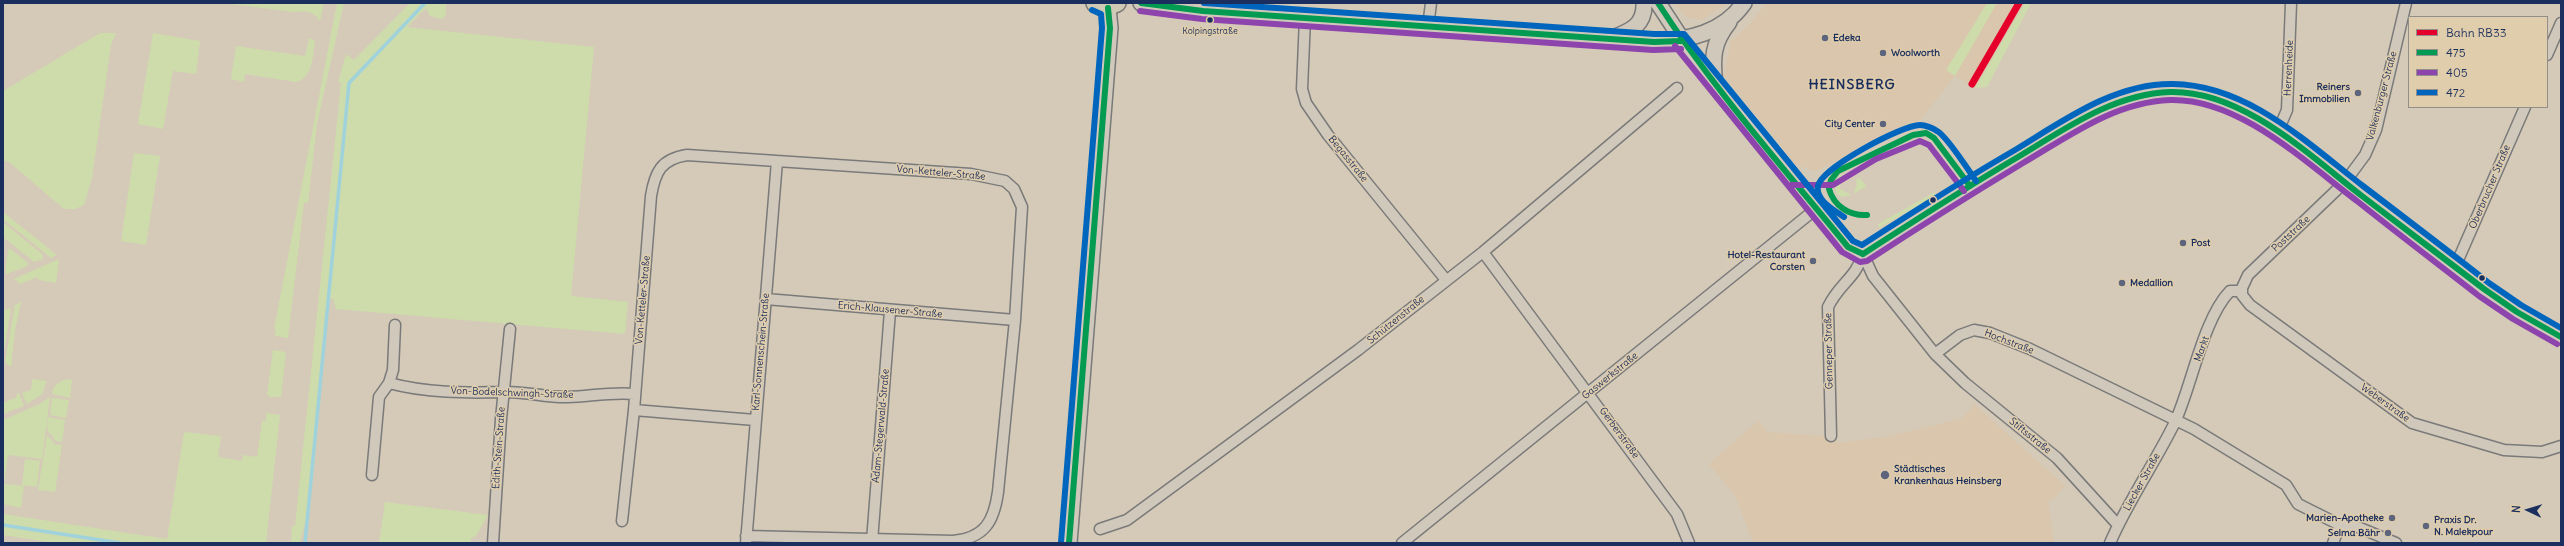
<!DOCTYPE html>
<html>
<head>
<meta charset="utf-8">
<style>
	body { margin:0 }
	#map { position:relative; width:2564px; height:546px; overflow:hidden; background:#d4cab7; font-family:Delius,sans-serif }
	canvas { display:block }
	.frame { position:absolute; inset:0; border:4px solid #1b2f5e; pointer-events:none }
	.legend { position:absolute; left:2408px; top:16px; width:140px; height:92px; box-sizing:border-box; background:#e0cdab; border:1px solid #918e8c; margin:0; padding:5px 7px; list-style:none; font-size:12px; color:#1b2f5e }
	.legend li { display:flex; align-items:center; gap:8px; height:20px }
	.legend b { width:20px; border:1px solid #918e8c }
	.north { position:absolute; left:2508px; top:490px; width:40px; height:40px; -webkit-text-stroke:3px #e0cdab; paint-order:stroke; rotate:274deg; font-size:11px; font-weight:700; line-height:16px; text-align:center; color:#1b2f5e }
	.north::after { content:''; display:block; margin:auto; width:14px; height:18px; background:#1b2f5e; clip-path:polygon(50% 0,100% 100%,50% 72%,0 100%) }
</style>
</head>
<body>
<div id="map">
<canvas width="2564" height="546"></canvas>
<div class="frame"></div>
<ul class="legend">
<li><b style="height:5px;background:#e4002b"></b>Bahn RB33</li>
<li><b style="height:5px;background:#039a52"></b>475</li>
<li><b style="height:5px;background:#8e44ad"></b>405</li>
<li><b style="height:5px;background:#0065bd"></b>472</li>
</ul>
<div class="north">N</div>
</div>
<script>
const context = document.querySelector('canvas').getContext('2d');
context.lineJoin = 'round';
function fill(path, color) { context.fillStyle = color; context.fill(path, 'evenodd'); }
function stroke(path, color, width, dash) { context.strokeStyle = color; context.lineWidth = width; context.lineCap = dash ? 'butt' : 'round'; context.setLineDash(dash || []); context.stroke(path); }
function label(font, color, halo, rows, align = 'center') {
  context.font = font + ' Delius,sans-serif'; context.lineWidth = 3; context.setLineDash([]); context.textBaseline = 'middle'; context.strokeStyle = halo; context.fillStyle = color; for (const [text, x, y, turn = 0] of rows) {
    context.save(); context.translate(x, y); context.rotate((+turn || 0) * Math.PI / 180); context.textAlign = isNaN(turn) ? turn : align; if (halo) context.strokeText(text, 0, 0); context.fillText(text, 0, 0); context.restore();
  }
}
const built = new Path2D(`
	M 1675,3 L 1728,3 L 1701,20 L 1685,16 Z
	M 1766,3 L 2025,3 L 1975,88 L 1955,76 L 1920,120 L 1816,171 L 1796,165 L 1724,76 L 1731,41 L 1752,22 Z
	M 1974,404 L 2065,486 L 2053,499 L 2048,500 L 2054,543 L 1753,543 L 1735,495 L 1709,464 L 1758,421 L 1768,432 L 1836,437 L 1837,443 L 1886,437 L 1963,418 Z`);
const green = new Path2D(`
	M 224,3 L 324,3 L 320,21 C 313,10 305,11 293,12 Z
	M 337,3 L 344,3 L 317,124 L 308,203 L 304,203 L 288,338 L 275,336 L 276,330 L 274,329 Z
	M 410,3 L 446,3 L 446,15 L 442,19 L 430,16 L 426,8 L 407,27 L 594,47 L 571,296 L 628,302 L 625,334 L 336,309 L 333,298 L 327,301 C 316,378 322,469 300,542 L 291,543 L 292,526 L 295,526 L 341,83 L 338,82 L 346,54 L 354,60 Z
	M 1987,3 L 1997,3 L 1955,76 L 1946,70 Z
	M 2025,3 L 2031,3 L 1987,87 L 1975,88 Z
	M 100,33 L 116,33 L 111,45 L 92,178 L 84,205 L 75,209 L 64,209 L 9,162 L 3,160 L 3,91 Z
	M 153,33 L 200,41 L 196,74 L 173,71 L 163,129 L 138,124 Z
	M 309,38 L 315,40 C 313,55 313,78 296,82 L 245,74 L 244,82 L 231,79 L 236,46 L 305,56 Z
	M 134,153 L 160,156 L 146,245 L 121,241 Z
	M 1841,174 L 1843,178 L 1840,182 L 1840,189 L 1852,195 L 1842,197 L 1836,193 L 1835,181 Z
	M 1859,178 L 1867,186 L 1853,194 L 1857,185 L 1856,180 Z
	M 1935,192 L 1934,196 L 1879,228 L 1878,224 Z
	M 3,212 L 57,255 L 51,258 L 3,219 Z
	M 3,222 L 43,255 L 43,259 L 34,262 L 3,237 Z
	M 11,249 L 28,263 L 27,266 L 7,274 L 5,272 L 8,250 Z
	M 59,259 L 56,283 L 39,280 L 37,277 L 20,284 L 14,279 Z
	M 21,302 L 15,330 L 11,367 L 5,362 L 15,305 Z
	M 9,308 L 11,310 L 3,357 L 3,311 Z
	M 273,350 L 286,352 L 281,397 L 270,397 L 267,394 Z
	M 32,379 L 47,381 L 42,394 L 27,404 L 22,393 L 31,390 Z
	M 67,379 L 72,380 L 70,398 L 52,394 C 53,385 58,382 67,379 Z
	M 19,393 L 24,406 L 3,414 L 3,403 L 17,397 L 16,395 Z
	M 48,398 L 50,398 L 42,459 L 8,455 L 4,484 L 24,486 L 21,508 L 3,504 L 3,420 L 40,404 Z
	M 52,398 L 69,400 L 66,418 L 50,415 Z
	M 266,413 L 280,415 L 266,543 L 54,543 L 3,535 L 3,514 L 167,539 L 184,432 L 221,436 L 218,457 L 242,461 L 243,455 L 257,457 L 262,421 L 266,421 Z
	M 48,417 L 65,420 L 62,442 L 56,441 L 47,430 Z
	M 47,435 L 55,444 L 62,445 L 55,492 L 38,490 Z
	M 25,459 L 40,461 L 37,487 L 22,485 Z
	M 385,502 L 488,515 L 476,536 L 471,538 L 471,543 L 379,543 Z`);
const stream = new Path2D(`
	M 3,525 L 120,543
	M 305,543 L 349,83 L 425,3`);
const street = new Path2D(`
	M 2406,3 L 2376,130 L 2365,155 L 2345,182 L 2248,275 L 2242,288 L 2242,295 L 2250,305 L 2412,423 L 2504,450 L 2542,452 L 2561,446
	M 1305,18 L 1302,89 L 1306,103 L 1328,135 L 1446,280
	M 1428,27 L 1431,3
	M 2547,55 L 2561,23
	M 2278,131 L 2287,110 L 2291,3
	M 1483,252 L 1677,514 L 1689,543
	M 1863,254 L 1873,276 L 1935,354 L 1965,383 L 2057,458 L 2118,525
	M 2455,267 L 2525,107
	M 766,299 L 1015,320
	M 1935,354 L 1960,335 L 1974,330 L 1990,333 L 2030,349 L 2194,429 L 2286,485 L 2298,504 L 2340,525 L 2353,525 L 2396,543
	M 389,383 C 426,393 466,393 504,392 C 525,391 547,398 568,397 C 592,396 611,392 635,394
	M 634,410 L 755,420
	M 1831,436 L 1828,307 C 1839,284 1856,278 1863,254
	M 372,475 L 379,397 L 389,383 L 393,370 L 395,325
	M 622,521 L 634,410 L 651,196 C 655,172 661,159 687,155 L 971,174 L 1005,181 L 1014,189 L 1022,207 L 1015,320 L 998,492 C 994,521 985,538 953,541 L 746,536
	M 1100,529 L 1127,520 L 1358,350 L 1483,252 L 1677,88
	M 872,541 L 890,311
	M 493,543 L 501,419 L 510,329
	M 746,543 L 777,161
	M 1402,543 L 1817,208
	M 2110,543 C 2128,501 2155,463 2175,422 C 2192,385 2203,319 2230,291 L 2241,291
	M 2333,543 L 2340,525`);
const secondary = new Path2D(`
	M 1141,3 L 1203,11 L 1654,42 C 1689,40 1723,33 1744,3
	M 1658,3 L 1694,58 L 1848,247 L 1863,254 C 1915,220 1967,187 2020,156 C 2067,129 2114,93 2171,92 C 2212,92 2244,110 2278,131 L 2484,289 L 2517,312 L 2561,337
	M 1613,38 C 1631,31 1645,25 1644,3
	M 1715,85 C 1712,59 1712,43 1729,22
	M 1069,543 L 1110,28 L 1108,8`);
const primary = new Path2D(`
	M 1095,3 L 1105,8 L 1117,3`);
const bus1 = new Path2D(`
	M 1141,3 L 1203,11 L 1654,42 L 1681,41
	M 1658,3 C 1714,90 1783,167 1848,247 L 1863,254
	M 1867,215 C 1849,216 1834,206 1829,189 L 1831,180 L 1838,171 L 1913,135 L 1926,133 L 1934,138 L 1970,186
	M 1863,254 C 1914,221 1965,188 2018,157 C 2065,129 2113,94 2170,92 C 2242,90 2309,155 2362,196 C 2403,227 2443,258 2484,289 L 2517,312 L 2561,337
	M 1069,543 L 1110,28 L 1108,8`);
const bus2 = new Path2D(`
	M 1140,11 L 1202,19 L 1653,50 L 1681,49
	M 1675,46 L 1842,252 L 1860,262 L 1867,261 C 1919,227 1970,195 2023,163 C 2069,136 2115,102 2170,100 C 2239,98 2305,162 2357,201 C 2397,233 2438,264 2479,296 L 2513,319 L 2557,344
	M 1791,185 L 1833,185 L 1876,159 L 1920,141 L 1929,145 L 1964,191`);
const bus3 = new Path2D(`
	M 1204,3 L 1654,34 L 1684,34 L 1853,241 L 1862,245 C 1913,212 1963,180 2015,150 C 2063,121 2114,83 2173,84 C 2248,85 2307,143 2363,186 C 2405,218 2447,250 2489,283 L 2521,305 L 2561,328
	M 1844,217 C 1834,210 1815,200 1818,186 C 1821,168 1902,125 1920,125 C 1925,125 1933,128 1937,131 C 1946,135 1969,171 1976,181
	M 1061,542 L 1102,28 L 1101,14 L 1092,10`);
const rail1 = new Path2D(`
	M 1972,84 L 2019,3`);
const markers = [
	[1210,20,3.5,"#1b2f5e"],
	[1825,38,4,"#5c657d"],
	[1883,53,4,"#5c657d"],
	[2358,93,4,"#5c657d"],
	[1883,124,4,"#5c657d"],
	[1933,200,3.5,"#1b2f5e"],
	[2183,243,4,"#5c657d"],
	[1813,261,4,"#5c657d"],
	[2482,278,3.5,"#1b2f5e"],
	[2122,283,4,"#5c657d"],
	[1885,475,5,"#5c657d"],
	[2392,518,4,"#5c657d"],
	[2426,526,4,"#5c657d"],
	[2388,533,4,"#5c657d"]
];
const busNames = [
	["Kolpingstraße",1210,31]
];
const poiNames = [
	["Edeka",1833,38],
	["Woolworth",1891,53],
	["Reiners",2350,87,"right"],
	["Immobilien",2350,99,"right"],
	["City Center",1875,124,"right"],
	["Post",2191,243],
	["Hotel-Restaurant",1805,255,"right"],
	["Corsten",1805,267,"right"],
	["Medallion",2130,283],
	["Städtisches",1894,469],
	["Krankenhaus Heinsberg",1894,481],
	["Marien-Apotheke",2384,518,"right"],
	["Praxis Dr.",2434,520],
	["N. Malekpour",2434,532],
	["Selma Bähr",2380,533,"right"]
];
const streetNames = [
	["Herrenheide",2289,68,-88],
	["Valkenburger Straße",2382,96,-75],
	["Begasstraße",1348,159,51],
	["Von-Ketteler-Straße",941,173,5],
	["Oberbrucher Straße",2490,187,-67],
	["Poststraße",2291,234,-43],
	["Von-Ketteler-Straße",643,300,-85],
	["Erich-Klausener-Straße",890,310,5],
	["Schützenstraße",1396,320,-39],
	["Hochstraße",2009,342,21],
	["Markt",2202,349,-70],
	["Genneper Straße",1829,351,-91],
	["Karl-Sonnenschein-Straße",761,352,-85],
	["Gaswerkstraße",1610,376,-39],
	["Von-Bodelschwingh-Straße",512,393,2],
	["Weberstraße",2385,403,36],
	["Adam-Stegerwald-Straße",881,426,-85],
	["Gerberstraße",1619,433,54],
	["Stiftsstraße",2030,436,39],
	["Edith-Stein-Straße",499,448,-86],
	["Liecker Straße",2142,482,-61]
];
const districtNames = [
	["HEINSBERG",1852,85]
];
fill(built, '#d9c6ac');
fill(green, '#cedcab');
stroke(stream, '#a0d2db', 3.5);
stroke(street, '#7a7a7a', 13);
stroke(secondary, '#7a7a7a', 18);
stroke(primary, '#7a7a7a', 20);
stroke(street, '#d0c8bb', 10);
stroke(secondary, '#d0c8bb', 15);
stroke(primary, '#d0c9b4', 17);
stroke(bus1, '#039a52', 6);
stroke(bus2, '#8e44ad', 6);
stroke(bus3, '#0065bd', 6);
stroke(rail1, '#e4002b', 7);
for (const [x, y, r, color] of markers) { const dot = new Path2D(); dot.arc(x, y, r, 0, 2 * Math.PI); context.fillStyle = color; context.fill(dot); stroke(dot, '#e0cdab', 1.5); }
label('9px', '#1b2f5e', '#e0cdab', busNames);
label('bold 10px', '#1b2f5e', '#e0cdab', poiNames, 'left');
label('10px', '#1b2f5e', '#e0cdab', streetNames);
context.letterSpacing = '1px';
label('bold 14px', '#1b2f5e', '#e0cdab', districtNames);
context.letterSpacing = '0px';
</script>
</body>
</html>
